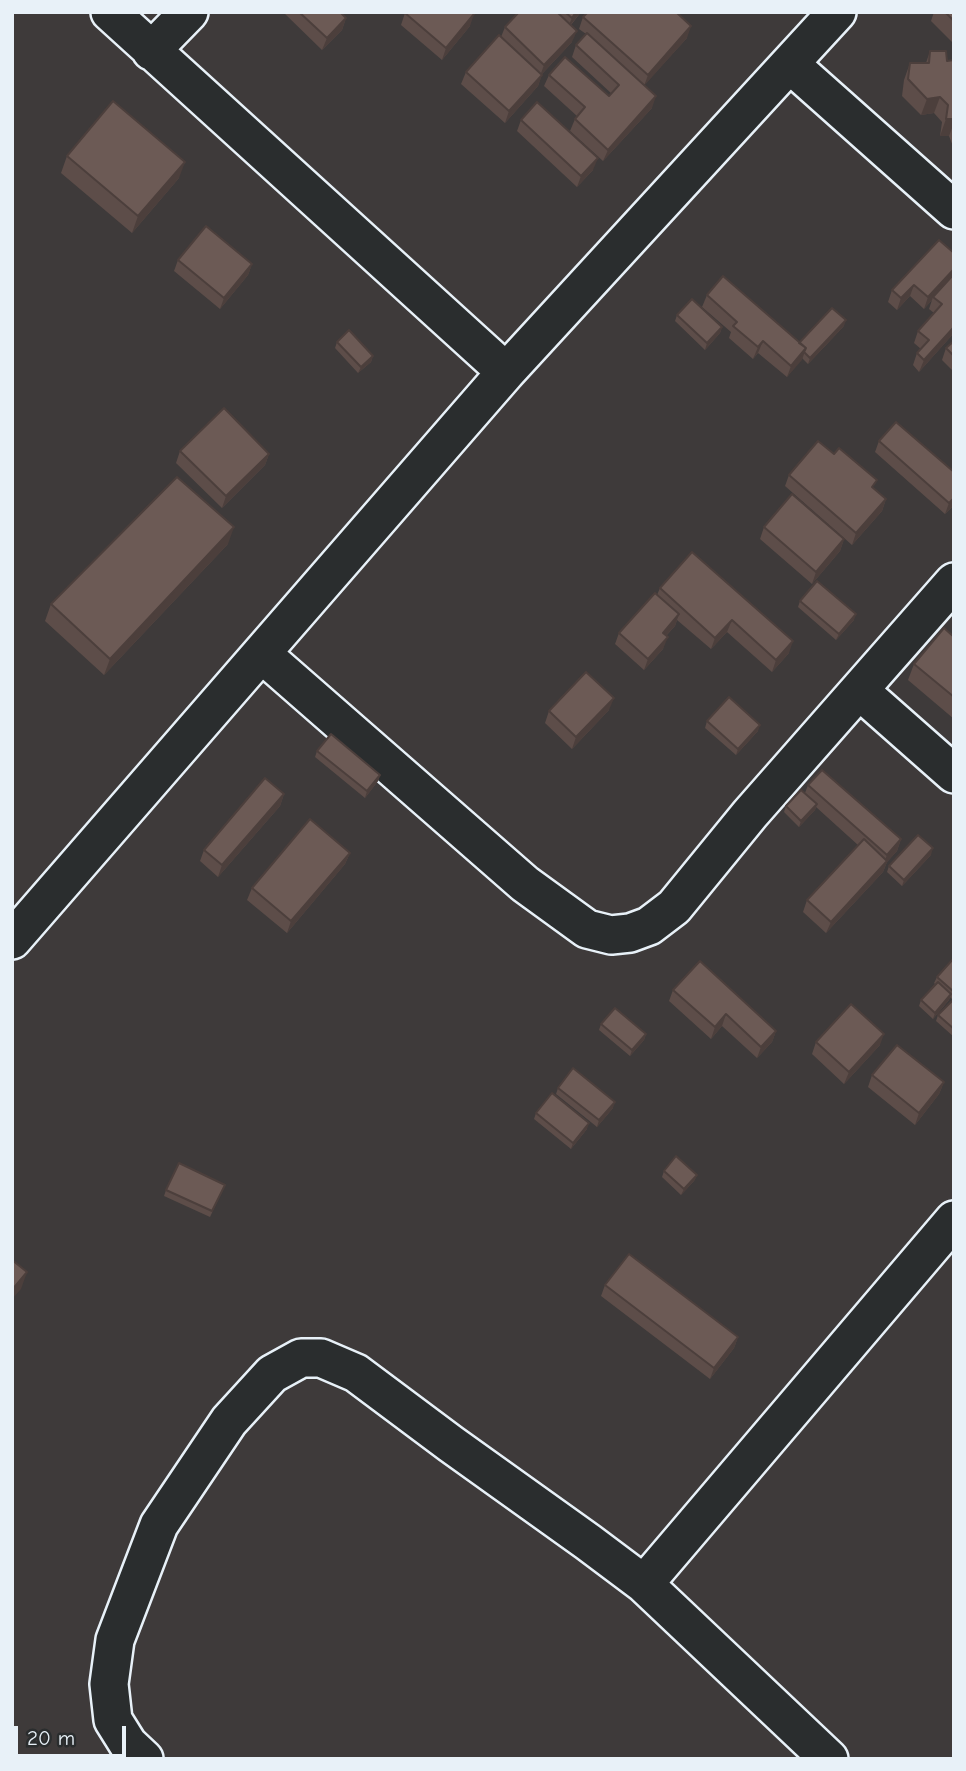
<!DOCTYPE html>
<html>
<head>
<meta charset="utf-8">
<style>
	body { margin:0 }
	#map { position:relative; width:966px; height:1771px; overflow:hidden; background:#3e3a3a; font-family:"Comic Neue",sans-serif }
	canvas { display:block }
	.frame { position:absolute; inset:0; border:14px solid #e8f1f8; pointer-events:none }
	.scale { position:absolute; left:14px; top:1726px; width:112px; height:32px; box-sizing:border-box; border:4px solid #e8f1f8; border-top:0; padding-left:9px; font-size:21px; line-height:24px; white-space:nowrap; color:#e8f1f8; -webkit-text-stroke:5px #2a2d2e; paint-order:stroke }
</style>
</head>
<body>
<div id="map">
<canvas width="966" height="1771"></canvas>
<div class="frame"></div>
<div class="scale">20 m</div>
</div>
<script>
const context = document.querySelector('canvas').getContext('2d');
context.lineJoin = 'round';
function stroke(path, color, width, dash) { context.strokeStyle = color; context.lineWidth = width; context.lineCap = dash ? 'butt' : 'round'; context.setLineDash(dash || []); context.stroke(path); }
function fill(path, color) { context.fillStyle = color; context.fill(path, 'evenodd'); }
const minor = new Path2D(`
	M 110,12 L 506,372
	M 151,51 L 189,12
	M 791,65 L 954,210
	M 262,654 L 525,884 L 587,929 L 611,935 L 630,933 L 649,926 L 674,907 L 750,814 L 954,582
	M 860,691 L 954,774
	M 12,940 L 506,372 L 837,12
	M 644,1584 L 954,1220
	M 144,1759 L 128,1744 L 113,1720 L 109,1684 L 115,1640 L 159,1525 L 229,1421 L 272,1374 L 301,1358 L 321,1358 L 356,1373 L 451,1444 L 588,1542 L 644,1584 L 829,1759`);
const wall = new Path2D(`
	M 283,12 L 340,12 L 346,18 L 342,30 L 322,50 Z
	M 519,12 L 581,12 L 571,25 L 572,42 L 542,74 L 538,86 L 505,123 L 461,84 L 466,72 L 501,37 L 505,27 Z
	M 934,12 L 954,12 L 954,44 L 931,21 Z
	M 405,13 L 470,26 L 442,60 L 401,25 Z
	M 583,17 L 687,38 L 644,85 L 652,108 L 603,161 L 570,131 L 575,119 L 577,116 L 544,86 L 549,75 L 609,96 L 612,94 L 572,57 L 576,45 L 586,34 L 579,29 Z
	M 930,51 L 947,61 L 954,60 L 954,149 L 949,136 L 940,136 L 942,122 L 934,113 L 921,115 L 902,96 L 904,80 L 910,63 L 926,63 Z
	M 521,120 L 593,170 L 577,187 L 517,131 Z
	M 67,156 L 179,178 L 132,233 L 61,173 Z
	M 954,253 L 954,333 L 919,372 L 913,365 L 917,353 L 921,349 L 914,343 L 918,331 L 934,313 L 929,309 L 932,300 L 924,309 L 910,296 L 897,310 L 888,302 L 892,290 Z
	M 178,260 L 252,264 L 248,275 L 220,309 L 174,271 Z
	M 707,295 L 799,343 L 844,326 L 808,364 L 802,358 L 787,377 L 758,353 L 753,359 L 729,338 L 731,332 L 702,307 Z
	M 677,315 L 722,327 L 720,333 L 705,350 L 675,321 Z
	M 954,341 L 954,372 L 942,360 L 946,348 Z
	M 337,342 L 373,356 L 371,362 L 358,373 L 335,348 Z
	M 879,441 L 954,505 L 945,514 L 875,452 Z
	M 180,451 L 269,454 L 265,465 L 222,508 L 176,463 Z
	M 789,475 L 874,489 L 886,499 L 882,511 L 852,545 L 785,486 Z
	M 764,527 L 844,539 L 840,551 L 812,584 L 760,539 Z
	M 228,544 L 104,675 L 45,621 L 51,604 Z
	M 692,552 L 789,653 L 772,672 L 727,632 L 711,649 L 677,620 L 675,626 L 666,636 L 663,649 L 644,670 L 615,644 L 619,633 L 657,595 L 660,588 Z
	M 800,601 L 854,620 L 836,640 L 798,607 Z
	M 954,637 L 954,719 L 908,680 L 914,664 Z
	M 609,710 L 572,749 L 545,723 L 549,711 Z
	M 707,721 L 758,731 L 736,755 L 705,728 Z
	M 317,751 L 380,775 L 378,781 L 365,798 L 315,757 Z
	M 808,785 L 901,839 L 897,851 L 887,862 L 883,872 L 826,933 L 803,912 L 807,900 L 858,845 L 816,807 L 815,810 L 799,827 L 784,812 L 786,806 L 805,793 Z
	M 284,794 L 280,806 L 218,877 L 200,861 L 204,850 Z
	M 350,853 L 345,864 L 287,933 L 247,900 L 252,888 Z
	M 931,855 L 902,886 L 887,872 L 889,866 Z
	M 954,958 L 954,1037 L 936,1021 L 938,1015 L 953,1000 L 950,997 L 949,1000 L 933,1019 L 919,1006 L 921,1000 L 935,984 L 934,983 L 937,977 Z
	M 673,990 L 776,1031 L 772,1042 L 757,1058 L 722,1026 L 711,1039 L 669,1001 Z
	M 601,1024 L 646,1034 L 644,1040 L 630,1056 L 599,1030 Z
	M 816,1042 L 880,1045 L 844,1084 L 812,1054 Z
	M 872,1075 L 944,1082 L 939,1094 L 915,1125 L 868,1087 Z
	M 558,1088 L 613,1108 L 597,1127 L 556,1094 Z
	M 536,1113 L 587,1129 L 571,1149 L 534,1119 Z
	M 664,1171 L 697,1175 L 694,1181 L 681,1195 L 662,1177 Z
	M 225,1185 L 210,1217 L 164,1196 L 166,1190 Z
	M 605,1285 L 738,1337 L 734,1348 L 710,1379 L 601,1296 Z`);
const shadedWall = new Path2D(`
	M 576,12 L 581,12 L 567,29 L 572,18 Z
	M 474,14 L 470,26 L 442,60 L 446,48 Z
	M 346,18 L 342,30 L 322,50 L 327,38 Z
	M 691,26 L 687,38 L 644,86 L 648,75 Z
	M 577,31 L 572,42 L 540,76 L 544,65 Z
	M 542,75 L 538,86 L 505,123 L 509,111 Z
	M 656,96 L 652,108 L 603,161 L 608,150 Z
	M 940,97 L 934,113 L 921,115 L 927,99 Z
	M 946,119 L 954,119 L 954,123 L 949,136 L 940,136 Z
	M 598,158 L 593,170 L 577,187 L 581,176 Z
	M 185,162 L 179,178 L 132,233 L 138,216 Z
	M 252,264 L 248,275 L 220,309 L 224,298 Z
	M 954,269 L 954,277 L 933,297 L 932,300 L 924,309 L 928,297 Z
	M 914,285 L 910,296 L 897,310 L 901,298 Z
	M 846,320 L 844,326 L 808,364 L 810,358 Z
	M 722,327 L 720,333 L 705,350 L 707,343 Z
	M 954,327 L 954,333 L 919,372 L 924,360 Z
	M 763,341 L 758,353 L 753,359 L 758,347 Z
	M 806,348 L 802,360 L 787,377 L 791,366 Z
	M 373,356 L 371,362 L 358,373 L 361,367 Z
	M 269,454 L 265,465 L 222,508 L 226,496 Z
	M 954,498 L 954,505 L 945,514 L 949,503 Z
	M 886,499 L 882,511 L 852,545 L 856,533 Z
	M 234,527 L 228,544 L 104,675 L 110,659 Z
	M 844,539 L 840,551 L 812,584 L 816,572 Z
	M 679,614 L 675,626 L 658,644 L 663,633 Z
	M 856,614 L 854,620 L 836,640 L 839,634 Z
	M 732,620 L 727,632 L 711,649 L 715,638 Z
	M 668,637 L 663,649 L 644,670 L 648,659 Z
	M 793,641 L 789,653 L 772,672 L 776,660 Z
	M 614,698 L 609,710 L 572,749 L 576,737 Z
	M 760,725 L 758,731 L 736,755 L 738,749 Z
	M 380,775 L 378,781 L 365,798 L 367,791 Z
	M 284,794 L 280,806 L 218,877 L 222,865 Z
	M 817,804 L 815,810 L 799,827 L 801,821 Z
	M 901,839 L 897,851 L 887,862 L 883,872 L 826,933 L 831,922 L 883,865 L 887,855 Z
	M 933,848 L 931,855 L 902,886 L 904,880 Z
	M 350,853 L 345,864 L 287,933 L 291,921 Z
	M 951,994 L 949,1000 L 933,1019 L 935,1013 Z
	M 726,1014 L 722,1026 L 711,1039 L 715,1027 Z
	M 776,1031 L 772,1042 L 757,1058 L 761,1047 Z
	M 646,1034 L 644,1040 L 630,1056 L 632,1050 Z
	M 884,1034 L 880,1045 L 844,1084 L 849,1072 Z
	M 944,1082 L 939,1094 L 915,1125 L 919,1113 Z
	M 615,1102 L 613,1108 L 597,1127 L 599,1120 Z
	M 589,1123 L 587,1129 L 571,1149 L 573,1143 Z
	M 697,1175 L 694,1181 L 681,1195 L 684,1189 Z
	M 27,1272 L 21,1289 L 12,1299 L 12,1290 Z
	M 738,1337 L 734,1348 L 710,1379 L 714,1368 Z`);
const building = new Path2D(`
	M 299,12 L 340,12 L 346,18 L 327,38 Z
	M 406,12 L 472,12 L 474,14 L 446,48 L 405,13 Z
	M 519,12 L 557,12 L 577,31 L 544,65 L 505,27 Z
	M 565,12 L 576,12 L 572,18 Z
	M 588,12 L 676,12 L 691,26 L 648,75 L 583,17 Z
	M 945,12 L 954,12 L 954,21 Z
	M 587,33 L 656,96 L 608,150 L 575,119 L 585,107 L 549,75 L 565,57 L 609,96 L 619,85 L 576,45 Z
	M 499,35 L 542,75 L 509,111 L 466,72 Z
	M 930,51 L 946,51 L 947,61 L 954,60 L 954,119 L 946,119 L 948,105 L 940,97 L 927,99 L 908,79 L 910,63 L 929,63 Z
	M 113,101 L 185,162 L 138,216 L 67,156 Z
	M 537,102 L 598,158 L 581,176 L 521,120 Z
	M 206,226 L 252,264 L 224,298 L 178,260 Z
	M 939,240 L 954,253 L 954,269 L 928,297 L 914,285 L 901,298 L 892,290 Z
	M 954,274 L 954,327 L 924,360 L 917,353 L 929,340 L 918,331 L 942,304 L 933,297 Z
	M 723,276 L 806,348 L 791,366 L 763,341 L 758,347 L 733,326 L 737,322 L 707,295 Z
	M 692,299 L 722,327 L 707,343 L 677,315 Z
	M 832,308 L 846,320 L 810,358 L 804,352 L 806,348 L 799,343 Z
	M 349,330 L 373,356 L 361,367 L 337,342 Z
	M 954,341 L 954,356 L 946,348 Z
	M 224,408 L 269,454 L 226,496 L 180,451 Z
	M 896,422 L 954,472 L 954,498 L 949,503 L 879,441 Z
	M 818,441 L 834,454 L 839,448 L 877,480 L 872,487 L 886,499 L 856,533 L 789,475 Z
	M 177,477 L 234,527 L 110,659 L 51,604 Z
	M 792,494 L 844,539 L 816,572 L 764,527 Z
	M 692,552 L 793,641 L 776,660 L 732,620 L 715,638 L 660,588 Z
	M 817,581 L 856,614 L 839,634 L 800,601 Z
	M 655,593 L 679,614 L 663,633 L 668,637 L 648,659 L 619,633 Z
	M 944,628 L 954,637 L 954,697 L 914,664 Z
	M 586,672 L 614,698 L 576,737 L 549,711 Z
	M 729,697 L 760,725 L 738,749 L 707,721 Z
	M 331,734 L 380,775 L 367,791 L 317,751 Z
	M 822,770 L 901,839 L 887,855 L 808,785 Z
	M 265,778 L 284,794 L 222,865 L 204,850 Z
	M 801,790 L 817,804 L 801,821 L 786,806 Z
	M 310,819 L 350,853 L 291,921 L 252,888 Z
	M 918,835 L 933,848 L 904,880 L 889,866 Z
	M 864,839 L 887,861 L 831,922 L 807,900 Z
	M 954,958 L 954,992 L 937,977 Z
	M 700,961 L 776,1031 L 761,1047 L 726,1014 L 715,1027 L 673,990 Z
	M 938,982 L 951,994 L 935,1013 L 921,1000 Z
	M 954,999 L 954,1029 L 938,1015 Z
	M 851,1004 L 884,1034 L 849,1072 L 816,1042 Z
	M 615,1008 L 646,1034 L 632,1050 L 601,1024 Z
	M 897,1045 L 944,1082 L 919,1113 L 872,1075 Z
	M 573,1068 L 615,1102 L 599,1120 L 558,1088 Z
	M 552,1093 L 589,1123 L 573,1143 L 536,1113 Z
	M 676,1156 L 697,1175 L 684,1189 L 664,1171 Z
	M 179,1163 L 225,1185 L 212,1211 L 166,1190 Z
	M 629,1254 L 738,1337 L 714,1368 L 605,1285 Z
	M 12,1260 L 27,1272 L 12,1290 Z`);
stroke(minor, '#e8f1f8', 42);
stroke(minor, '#2a2d2e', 37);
fill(wall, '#5d4d49');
fill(shadedWall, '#4c3f3c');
fill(building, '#6c5a55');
stroke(building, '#4c3f3c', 2);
</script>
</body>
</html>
